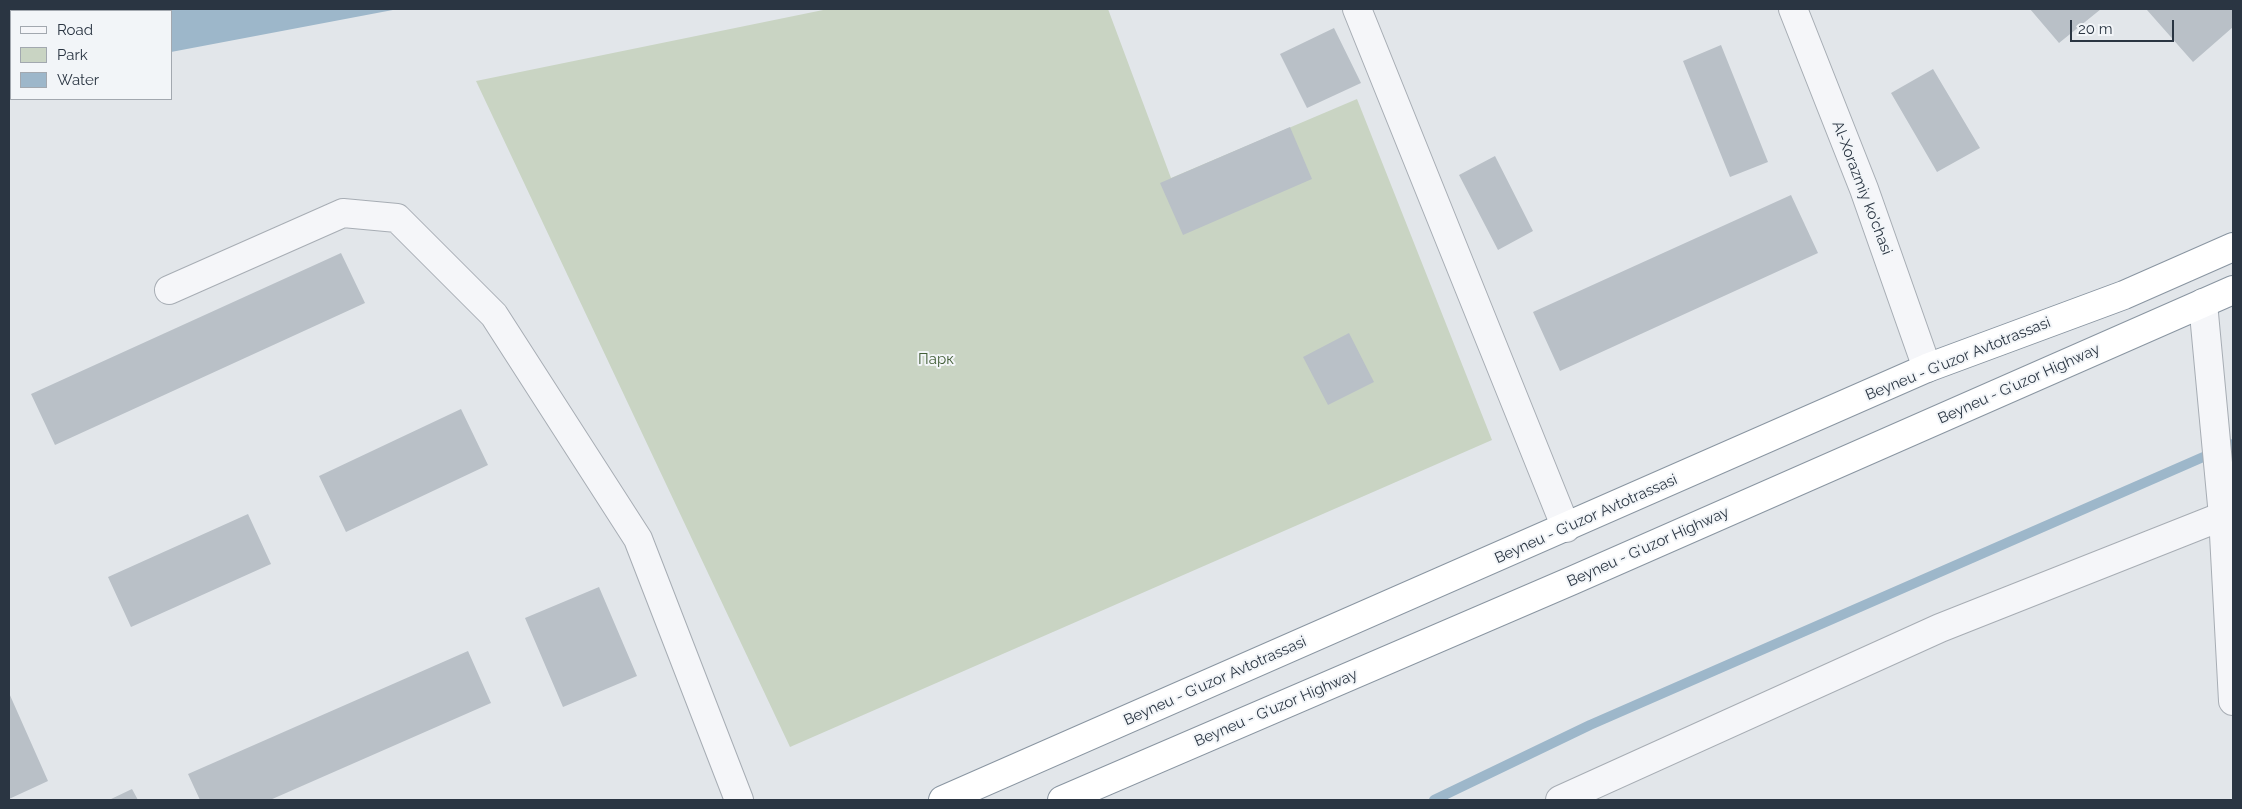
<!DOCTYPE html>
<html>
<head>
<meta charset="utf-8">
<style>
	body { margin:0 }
	#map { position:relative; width:2242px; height:809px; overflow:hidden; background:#e2e6ea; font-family:Raleway,sans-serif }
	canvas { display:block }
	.frame { position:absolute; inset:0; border:10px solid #2a3542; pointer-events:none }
	.legend { position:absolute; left:10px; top:10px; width:162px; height:90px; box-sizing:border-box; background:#f2f5f8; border:1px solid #a2a8af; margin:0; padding:6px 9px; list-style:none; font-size:15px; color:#2a3542 }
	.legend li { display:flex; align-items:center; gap:10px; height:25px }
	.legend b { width:25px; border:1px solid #a2a8af }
	.scale { position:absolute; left:2070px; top:20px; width:104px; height:22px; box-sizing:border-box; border:2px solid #2a3542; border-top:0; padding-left:6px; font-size:15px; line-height:18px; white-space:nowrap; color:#2a3542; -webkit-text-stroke:4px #f2f5f8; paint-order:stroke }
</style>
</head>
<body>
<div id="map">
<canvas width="2242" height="809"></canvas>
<div class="frame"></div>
<ul class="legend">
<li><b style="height:6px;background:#f5f6f9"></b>Road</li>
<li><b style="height:14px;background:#c9d4c3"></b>Park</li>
<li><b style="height:14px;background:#9db7ca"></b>Water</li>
</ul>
<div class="scale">20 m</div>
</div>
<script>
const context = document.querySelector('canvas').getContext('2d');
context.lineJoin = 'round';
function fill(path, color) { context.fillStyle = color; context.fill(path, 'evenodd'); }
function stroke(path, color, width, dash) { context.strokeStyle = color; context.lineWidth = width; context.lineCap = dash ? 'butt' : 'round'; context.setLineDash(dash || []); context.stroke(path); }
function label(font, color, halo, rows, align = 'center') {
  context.font = font + ' Raleway,sans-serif'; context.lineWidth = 4; context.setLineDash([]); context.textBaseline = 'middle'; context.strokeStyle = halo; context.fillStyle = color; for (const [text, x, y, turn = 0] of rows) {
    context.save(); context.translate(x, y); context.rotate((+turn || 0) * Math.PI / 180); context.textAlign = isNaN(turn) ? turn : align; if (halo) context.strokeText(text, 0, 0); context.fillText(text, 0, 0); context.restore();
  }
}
const green = new Path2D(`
	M 828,9 L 1108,9 L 1171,178 L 1357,99 L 1492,440 L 790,747 L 476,81 Z`);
const water = new Path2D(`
	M 152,9 L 398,9 L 171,52 L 171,11 L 153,11 Z`);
const stream = new Path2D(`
	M 1434,800 L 1590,725 L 2233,444`);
const building = new Path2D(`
	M 2030,9 L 2101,9 L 2059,43 Z
	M 2148,9 L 2233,9 L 2233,27 L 2193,62 L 2147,10 Z
	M 1334,28 L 1361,83 L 1307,108 L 1280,54 Z
	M 1721,45 L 1768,162 L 1730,177 L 1683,61 Z
	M 1933,69 L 1980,148 L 1937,172 L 1891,93 Z
	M 1290,127 L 1312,179 L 1183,235 L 1160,183 Z
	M 1495,156 L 1533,231 L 1498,250 L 1459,175 Z
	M 1791,195 L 1818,253 L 1560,371 L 1533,312 Z
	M 341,253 L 365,303 L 55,445 L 31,394 Z
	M 1349,333 L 1374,382 L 1328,405 L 1303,357 Z
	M 461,409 L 488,465 L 346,532 L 319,476 Z
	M 248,514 L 271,564 L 131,627 L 108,577 Z
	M 599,587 L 637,676 L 563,707 L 525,618 Z
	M 468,651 L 491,703 L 270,800 L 200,800 L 188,774 Z
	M 9,693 L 48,781 L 9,799 Z
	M 132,789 L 138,800 L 109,800 Z`);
const minor = new Path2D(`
	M 1357,9 L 1566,528
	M 1793,9 L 1864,189 L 1927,368
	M 169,290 L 343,213 L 397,218 L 494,315 L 638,539 L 739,800
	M 2203,303 L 2223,516 L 2233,701
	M 1560,800 L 1940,628 L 2223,516`);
const highway = new Path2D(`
	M 943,800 L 1927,368 L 2124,295 L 2233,247
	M 1062,800 L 1571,581 L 2233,290`);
const streetNames = [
	["Al-Xorazmiy ko'chasi",1862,188,69],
	["Beyneu - G'uzor Avtotrassasi",1958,359,-22],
	["Beyneu - G'uzor Highway",2019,384,-24],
	["Beyneu - G'uzor Avtotrassasi",1586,519,-24],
	["Beyneu - G'uzor Highway",1648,547,-24],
	["Beyneu - G'uzor Avtotrassasi",1215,681,-24],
	["Beyneu - G'uzor Highway",1276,708,-23]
];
const parkNames = [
	["Парк",936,359]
];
fill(green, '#c9d4c3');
fill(water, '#9db7ca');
stroke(stream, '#9db7ca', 10);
fill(building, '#b9c0c7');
stroke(minor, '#a7adb4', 30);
stroke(highway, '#8995a1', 30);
stroke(minor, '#f5f6f9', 28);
stroke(highway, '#fff', 28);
label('15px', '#2a3542', '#f2f5f8', streetNames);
label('15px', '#425e37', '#f2f5f8', parkNames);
</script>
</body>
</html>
